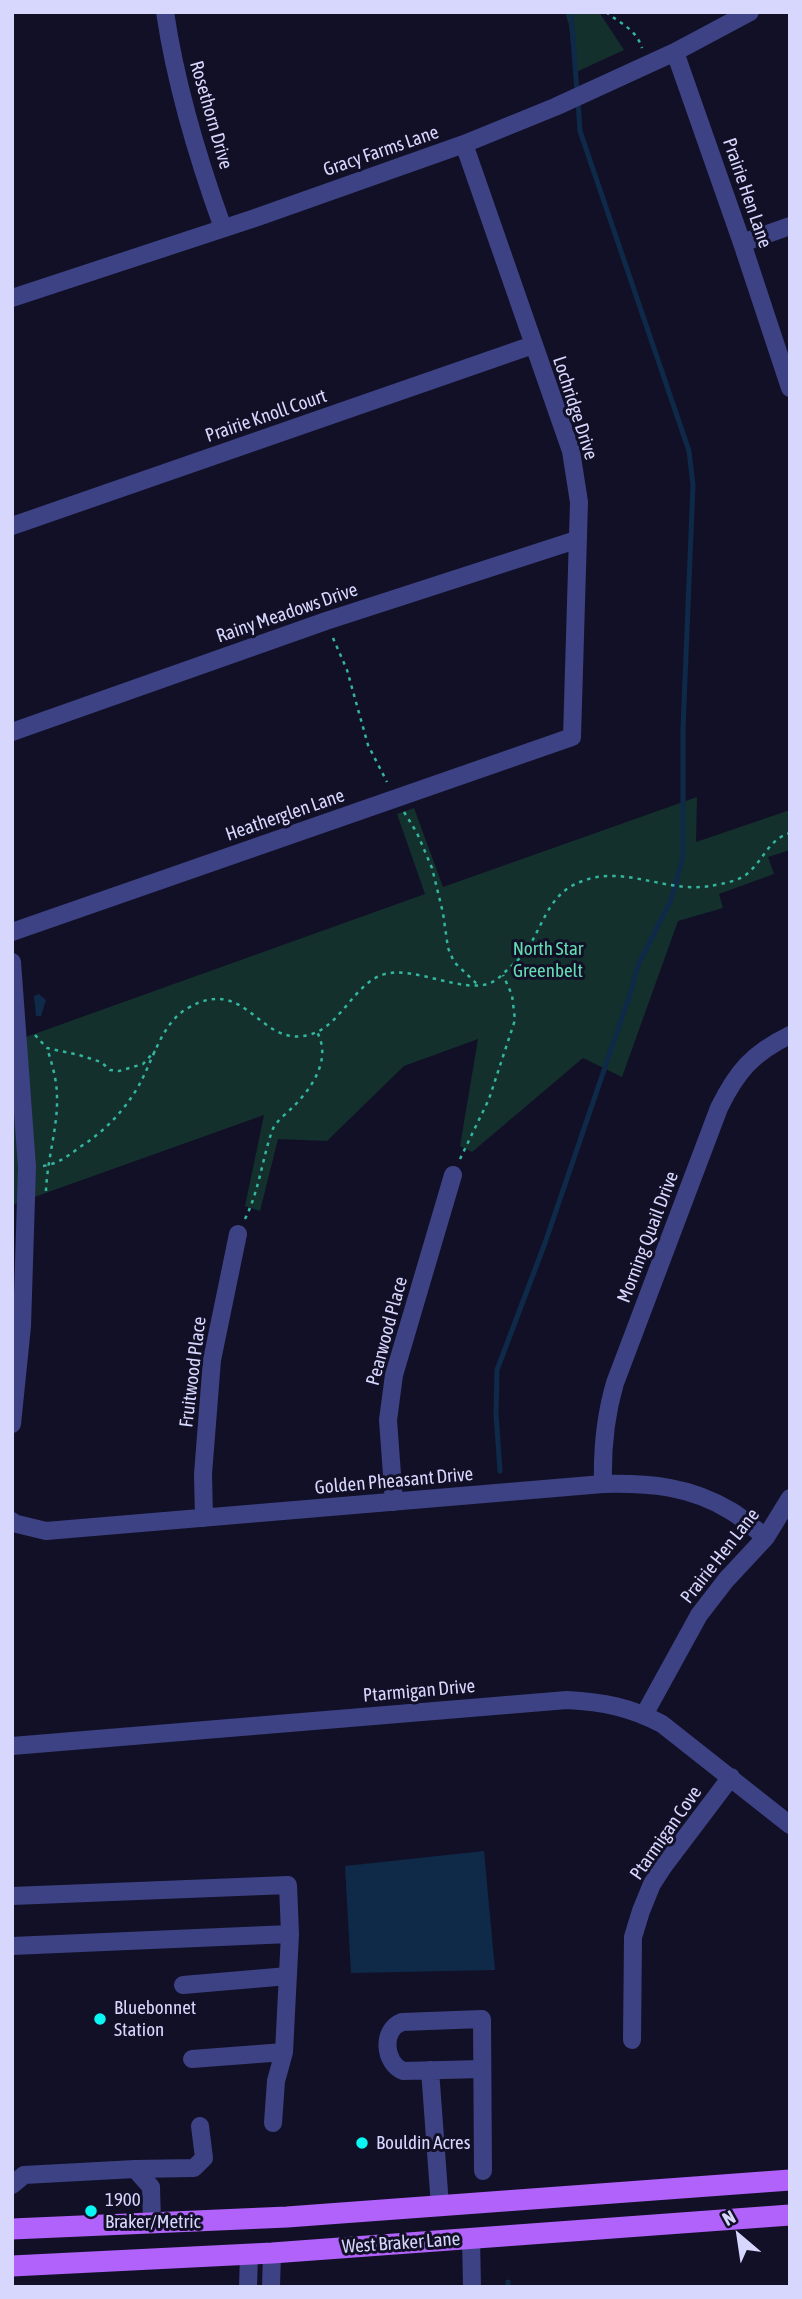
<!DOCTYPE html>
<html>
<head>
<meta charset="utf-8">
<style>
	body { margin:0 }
	#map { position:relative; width:802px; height:2299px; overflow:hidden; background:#121027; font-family:"Asap Condensed",sans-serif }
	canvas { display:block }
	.frame { position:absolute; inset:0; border:14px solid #d7d7fe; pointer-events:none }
	.north { position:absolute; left:704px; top:2201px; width:70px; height:70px; -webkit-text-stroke:5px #121027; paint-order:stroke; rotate:331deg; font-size:19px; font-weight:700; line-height:28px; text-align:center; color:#d7d7fe }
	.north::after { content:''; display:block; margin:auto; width:24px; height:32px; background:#d7d7fe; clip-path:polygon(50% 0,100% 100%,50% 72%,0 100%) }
</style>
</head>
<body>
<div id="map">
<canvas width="802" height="2299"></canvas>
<div class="frame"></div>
<div class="north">N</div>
</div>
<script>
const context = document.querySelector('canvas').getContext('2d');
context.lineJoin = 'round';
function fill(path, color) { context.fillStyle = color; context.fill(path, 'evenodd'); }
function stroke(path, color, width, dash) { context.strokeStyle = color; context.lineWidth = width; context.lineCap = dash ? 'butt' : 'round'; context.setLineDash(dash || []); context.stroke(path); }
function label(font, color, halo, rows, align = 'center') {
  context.font = font + ' "Asap Condensed",sans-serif'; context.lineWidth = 6; context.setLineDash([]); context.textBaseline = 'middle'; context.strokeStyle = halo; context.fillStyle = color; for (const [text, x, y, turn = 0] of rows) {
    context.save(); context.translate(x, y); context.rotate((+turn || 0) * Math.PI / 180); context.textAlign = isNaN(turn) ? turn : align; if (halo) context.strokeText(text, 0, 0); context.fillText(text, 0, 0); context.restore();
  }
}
const green = new Path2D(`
	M 565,12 L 599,12 L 624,50 L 574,73 L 569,25 Z
	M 697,797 L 696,842 L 790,810 L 790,850 L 768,857 L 774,874 L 719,894 L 723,908 L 678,921 L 622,1077 L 583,1058 L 472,1152 L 460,1146 L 478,1039 L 404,1066 L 327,1141 L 278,1139 L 260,1211 L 245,1206 L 264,1115 L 12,1205 L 12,1042 L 425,894 L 397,814 L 414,808 L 443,887 Z`);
const water = new Path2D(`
	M 39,994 L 46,1000 L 41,1016 L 36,1016 L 34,996 Z
	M 484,1851 L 495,1970 L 351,1973 L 345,1866 Z`);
const stream = new Path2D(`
	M 571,12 L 577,92
	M 500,1471 L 496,1414 L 497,1370 L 545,1243 L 631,991 L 638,965 L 671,900 L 683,857 L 683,728 L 693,485 L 689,451 L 580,131 L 578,102
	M 508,2287 L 508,2282`);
const path = new Path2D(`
	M 606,12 C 621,24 636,29 642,48
	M 333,638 L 347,670 L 368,745 L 387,782
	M 404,812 L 417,833 L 432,868 L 443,913 L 448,948 L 454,962 L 478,985
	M 35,1035 L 47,1048 L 79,1055 L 101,1062 L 110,1070 L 119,1071 L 143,1064 L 155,1051
	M 460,1159 L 489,1099 L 515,1020 L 512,995 L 503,975
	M 43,1166 C 58,1164 68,1156 80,1147 C 105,1131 123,1112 138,1087 C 153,1061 161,1023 188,1008 C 248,973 259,1051 312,1034 C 342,1024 355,982 385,974 C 415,966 463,994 490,983 C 496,981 502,975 507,970 C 516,962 525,954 531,943 C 542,924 550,899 570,887 C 617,859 662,894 710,886 C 721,884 741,881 749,872 C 764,859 769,839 790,833
	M 46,1191 C 47,1160 58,1127 57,1097 C 57,1080 52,1064 47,1048
	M 245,1219 C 259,1191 262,1160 272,1131 C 275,1122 286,1114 293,1107 C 312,1088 332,1059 317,1032`);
const minor = new Path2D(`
	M 165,12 C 176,86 198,159 223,228
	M 675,52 L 742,243 L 790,388
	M 742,243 L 790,226
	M 12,298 L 255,218 L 464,144 L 555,107 L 675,52 L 750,12
	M 12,526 L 533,345
	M 12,732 L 326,621 L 576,540
	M 12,932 L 572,737 L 579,502 L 571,451 L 464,144
	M 12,962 L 27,1167 L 22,1326 L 12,1424
	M 603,1484 C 602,1448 605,1417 615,1383 L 719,1108 C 737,1071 753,1053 790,1035
	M 394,1502 L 388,1420 L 394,1375 L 453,1175
	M 204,1518 L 203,1474 L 212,1360 L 238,1234
	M 12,1521 L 13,1523 L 46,1531 L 603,1484 C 650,1483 690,1486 731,1511 C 743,1518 754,1529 766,1537
	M 644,1715 L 699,1615 L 726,1580 L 766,1537 L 790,1498
	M 12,1746 L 567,1700 C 603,1702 630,1707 662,1724 L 790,1825
	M 12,1896 L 288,1885 L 290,1934 L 284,2052 L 276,2081 L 273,2123
	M 12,1946 L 290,1934
	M 183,1985 L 288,1976
	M 632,2040 L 633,1937 L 641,1911 L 652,1884 L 663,1867 L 731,1777
	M 192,2059 L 284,2052
	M 482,2069 L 403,2071 C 384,2063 381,2030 402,2022 L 482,2019 L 483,2171
	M 430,2070 L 440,2206
	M 135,2169 L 194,2168 L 204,2158 L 200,2126
	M 12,2185 L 24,2175 L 135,2169 L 151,2187 L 152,2223
	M 471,2238 L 472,2287
	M 248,2287 L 249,2254
	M 271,2287 L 272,2253`);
const major = new Path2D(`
	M 12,2229 L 287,2217 L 790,2180
	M 12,2266 L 272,2253 L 790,2215`);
const markers = [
	[100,2019,7,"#0af7f4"],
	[362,2143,7,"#0af7f4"],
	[91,2211,7,"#0af7f4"]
];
const streetNames = [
	["Rosethorn Drive",211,115,74],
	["Gracy Farms Lane",381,151,-19],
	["Prairie Hen Lane",747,193,71],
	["Lochridge Drive",575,408,72],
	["Prairie Knoll Court",266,416,-19],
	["Rainy Meadows Drive",287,613,-19],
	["Heatherglen Lane",285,815,-19],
	["Morning Quail Drive",648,1237,-69],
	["Pearwood Place",387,1331,-75],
	["Fruitwood Place",193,1372,-83],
	["Golden Pheasant Drive",394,1481,-5],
	["Prairie Hen Lane",720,1556,-52],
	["Ptarmigan Drive",419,1691,-5],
	["Ptarmigan Cove",666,1833,-55],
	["West Braker Lane",401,2243,-4]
];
const parkNames = [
	["North Star",548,949],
	["Greenbelt",548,971]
];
const poiNames = [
	["Bluebonnet",114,2008],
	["Station",114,2030],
	["Bouldin Acres",376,2143],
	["1900",105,2200],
	["Braker/Metric",105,2222]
];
fill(green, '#13302c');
fill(water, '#0e2a48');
stroke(stream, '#0e2a48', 5);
stroke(path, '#34b59f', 2.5, [3.5, 5]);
stroke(minor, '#3d4284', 18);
stroke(major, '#b062fa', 21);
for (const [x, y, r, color] of markers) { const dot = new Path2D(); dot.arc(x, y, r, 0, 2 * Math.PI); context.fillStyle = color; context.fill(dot); stroke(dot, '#121027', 2.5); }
label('19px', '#d7d7fe', '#121027', streetNames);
label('19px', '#64dcb1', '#121027', parkNames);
label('19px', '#d7d7fe', '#121027', poiNames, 'left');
</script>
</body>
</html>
